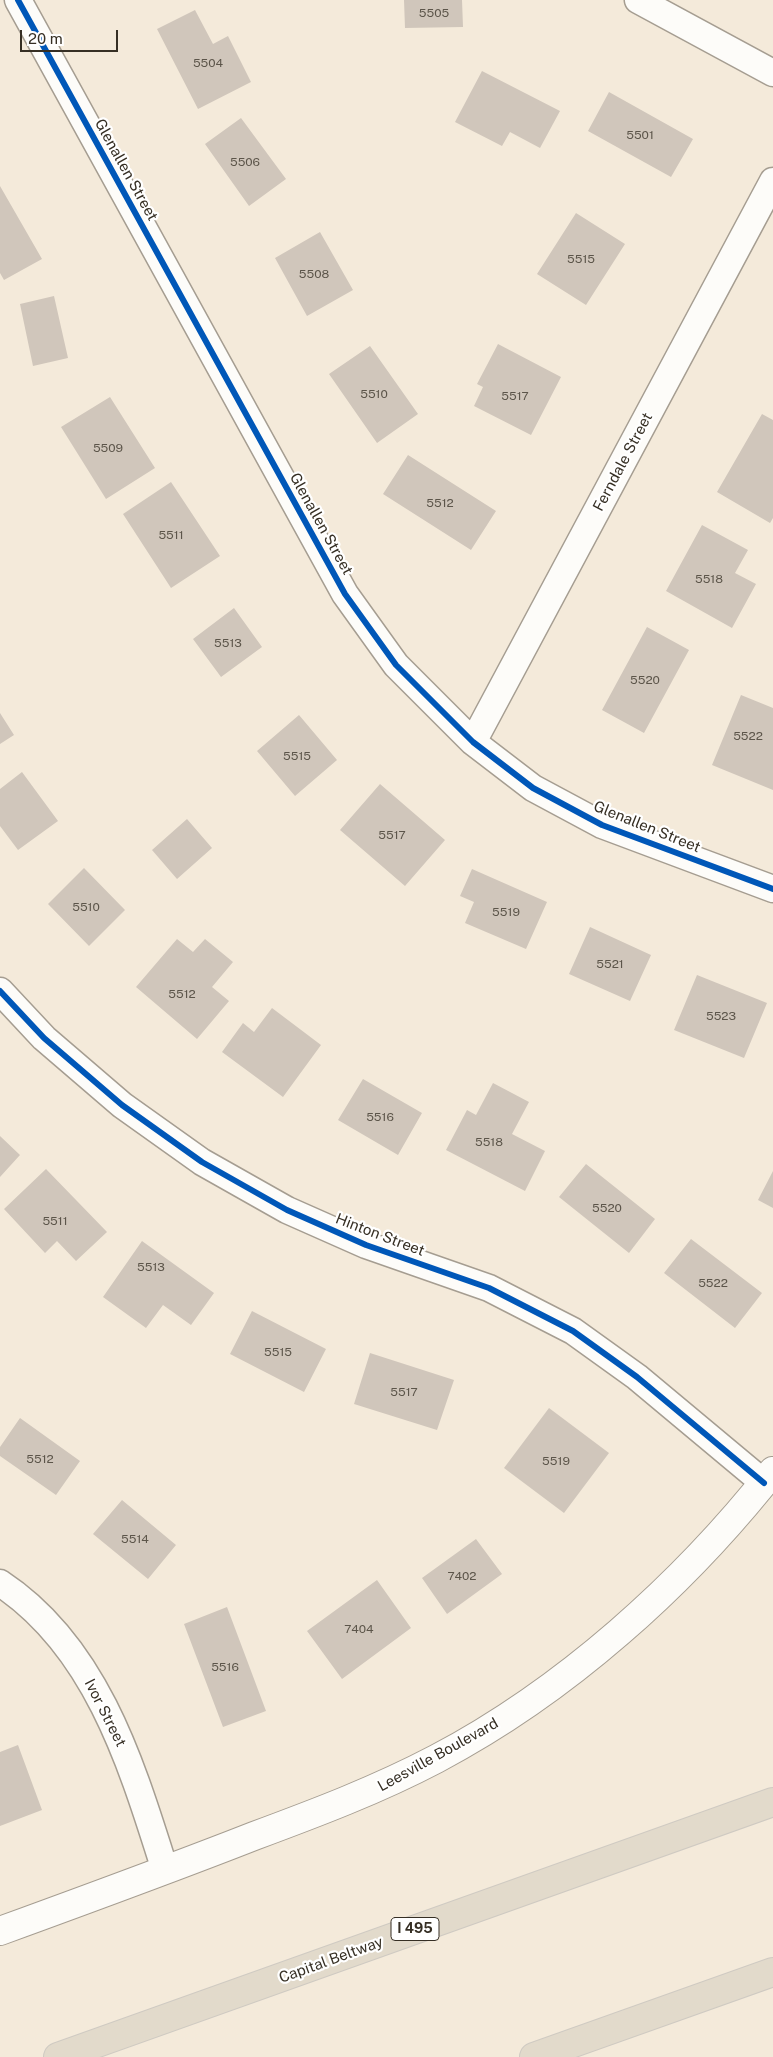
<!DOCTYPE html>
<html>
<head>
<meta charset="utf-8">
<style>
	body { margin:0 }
	#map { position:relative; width:773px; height:2057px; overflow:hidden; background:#f4eada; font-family:"Public Sans",sans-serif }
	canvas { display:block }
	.scale { position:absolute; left:20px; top:30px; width:98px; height:22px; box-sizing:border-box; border:2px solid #362f24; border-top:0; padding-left:6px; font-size:15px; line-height:18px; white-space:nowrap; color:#362f24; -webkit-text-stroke:4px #fff; paint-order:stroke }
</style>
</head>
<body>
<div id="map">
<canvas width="773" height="2057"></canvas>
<div class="scale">20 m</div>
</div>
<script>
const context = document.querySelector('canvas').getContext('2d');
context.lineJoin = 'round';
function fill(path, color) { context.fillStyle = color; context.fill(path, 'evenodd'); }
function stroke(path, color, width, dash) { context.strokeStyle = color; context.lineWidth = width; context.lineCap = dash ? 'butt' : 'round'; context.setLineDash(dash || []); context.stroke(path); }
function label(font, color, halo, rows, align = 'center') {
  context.font = font + ' "Public Sans",sans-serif'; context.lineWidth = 4.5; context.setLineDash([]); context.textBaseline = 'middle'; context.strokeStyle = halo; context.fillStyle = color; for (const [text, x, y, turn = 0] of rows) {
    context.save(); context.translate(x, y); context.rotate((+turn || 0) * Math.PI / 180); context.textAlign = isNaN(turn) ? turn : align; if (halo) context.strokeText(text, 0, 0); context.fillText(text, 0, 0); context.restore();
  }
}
const building = new Path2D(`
	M 404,0 L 462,0 L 463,27 L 405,28 Z
	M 195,10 L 213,44 L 228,36 L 251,82 L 198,109 L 157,29 Z
	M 482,71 L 560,111 L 540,148 L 510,132 L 502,146 L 455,122 Z
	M 609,92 L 693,139 L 671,177 L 588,131 Z
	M 241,118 L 286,179 L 249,206 L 205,144 Z
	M 0,186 L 42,259 L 4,280 L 0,273 Z
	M 576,213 L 625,244 L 586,305 L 537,274 Z
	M 320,232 L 353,290 L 307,316 L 275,258 Z
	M 54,296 L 68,358 L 33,366 L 20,304 Z
	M 498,344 L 561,377 L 531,435 L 474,406 L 483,387 L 477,384 Z
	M 370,346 L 418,414 L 377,443 L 329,374 Z
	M 110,397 L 155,468 L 106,499 L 61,427 Z
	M 762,414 L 773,420 L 773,518 L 770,523 L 717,492 Z
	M 408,455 L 496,511 L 471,550 L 383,494 Z
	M 171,482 L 220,556 L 171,588 L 123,514 Z
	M 702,525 L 748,550 L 735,573 L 756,584 L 732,628 L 666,591 Z
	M 234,608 L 262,647 L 221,677 L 193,639 Z
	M 647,627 L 689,650 L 644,733 L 602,710 Z
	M 741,695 L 773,708 L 773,790 L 712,765 Z
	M 0,713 L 14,735 L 0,744 Z
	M 299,715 L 337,760 L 295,796 L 257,751 Z
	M 22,772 L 58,821 L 18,850 L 0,826 L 0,789 Z
	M 380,784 L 445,840 L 405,886 L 340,830 Z
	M 187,819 L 212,848 L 177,879 L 152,850 Z
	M 84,868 L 125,910 L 89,946 L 48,904 Z
	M 472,869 L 547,902 L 526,949 L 465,923 L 474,902 L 460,896 Z
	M 590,927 L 651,955 L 630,1001 L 569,974 Z
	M 177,939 L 193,952 L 205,939 L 233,962 L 212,987 L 229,1001 L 197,1039 L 136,987 Z
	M 697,975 L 767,1003 L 744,1058 L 674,1030 Z
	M 272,1008 L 321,1045 L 283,1097 L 222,1052 L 243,1023 L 254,1032 Z
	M 363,1079 L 422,1113 L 398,1155 L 338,1120 Z
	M 493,1083 L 529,1102 L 512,1134 L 545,1151 L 525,1191 L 446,1150 L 467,1110 L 476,1115 Z
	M 0,1136 L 20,1155 L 0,1177 Z
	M 586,1164 L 655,1219 L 629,1253 L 559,1197 Z
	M 46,1169 L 107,1232 L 76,1261 L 57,1241 L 45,1253 L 4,1209 Z
	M 773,1171 L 773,1208 L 758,1200 Z
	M 691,1239 L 762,1293 L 735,1328 L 664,1273 Z
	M 142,1241 L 214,1293 L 191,1325 L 163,1305 L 146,1328 L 103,1297 Z
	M 252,1311 L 326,1349 L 304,1392 L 230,1354 Z
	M 370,1353 L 454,1380 L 437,1430 L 354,1404 Z
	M 549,1408 L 609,1453 L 564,1513 L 504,1468 Z
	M 20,1418 L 80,1461 L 56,1495 L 0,1456 L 0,1447 Z
	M 122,1500 L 176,1545 L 148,1579 L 93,1534 Z
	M 476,1539 L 502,1574 L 447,1614 L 422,1578 Z
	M 377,1580 L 411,1628 L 342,1679 L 307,1631 Z
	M 227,1607 L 266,1711 L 223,1727 L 184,1624 Z
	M 18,1745 L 42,1810 L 0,1826 L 0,1752 Z`);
const minor = new Path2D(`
	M 18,0 L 345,594 L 396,665 L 473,742 L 533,788 L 602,825 L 773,889
	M 638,0 L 773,73
	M 473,742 L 773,181
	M 0,991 L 44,1038 L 122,1105 L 202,1162 L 287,1210 L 366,1245 L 489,1288 L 573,1331 L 637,1377 L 764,1483
	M 0,1583 C 97,1647 132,1766 165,1870`);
const tertiary = new Path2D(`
	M 0,1931 C 85,1900 170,1869 254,1836 C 316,1813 377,1790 436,1759 C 565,1691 683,1585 773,1471`);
const motorway = new Path2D(`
	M 58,2057 L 773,1802
	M 534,2057 L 773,1972`);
const cycleway = new Path2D(`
	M 18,0 L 345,594 L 396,665 L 473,742 L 533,788 L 602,825 L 773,889
	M 0,991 L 44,1038 L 122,1105 L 202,1162 L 287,1210 L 366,1245 L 489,1288 L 573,1331 L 637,1377 L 764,1483`);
const numberNames = [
	["5505",434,13],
	["5504",208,63],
	["5501",640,135],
	["5506",245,162],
	["5515",581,259],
	["5508",314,274],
	["5510",374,394],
	["5517",515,396],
	["5509",108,448],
	["5512",440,503],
	["5511",171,535],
	["5518",709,579],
	["5513",228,643],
	["5520",645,680],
	["5522",748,736],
	["5515",297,756],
	["5517",392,835],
	["5510",86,907],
	["5519",506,912],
	["5521",610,964],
	["5512",182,994],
	["5523",721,1016],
	["5516",380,1117],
	["5518",489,1142],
	["5520",607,1208],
	["5511",55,1221],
	["5513",151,1267],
	["5522",713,1283],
	["5515",278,1352],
	["5517",404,1392],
	["5512",40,1459],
	["5519",556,1461],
	["5514",135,1539],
	["7402",462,1576],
	["7404",359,1629],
	["5516",225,1667]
];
const shields = [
	[415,1929,48]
];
const shieldNames = [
	["I 495",415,1929]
];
const streetNames = [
	["Glenallen Street",126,170,61],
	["Ferndale Street",623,462,-62],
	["Glenallen Street",321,524,61],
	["Glenallen Street",647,827,22],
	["Hinton Street",380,1235,21],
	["Ivor Street",105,1713,63],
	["Leesville Boulevard",438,1755,-29],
	["Capital Beltway",331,1960,-20]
];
fill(building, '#d0c6bb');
stroke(minor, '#a59d91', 29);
stroke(tertiary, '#a59d91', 30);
stroke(motorway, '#cfcac2', 30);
stroke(minor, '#fdfcf9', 26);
stroke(tertiary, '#fdfcf9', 28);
stroke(motorway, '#e2dacb', 28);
stroke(cycleway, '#0057b8', 6);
label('12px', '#5c554a', null, numberNames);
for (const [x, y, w] of shields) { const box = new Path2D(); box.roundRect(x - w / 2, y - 11.5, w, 23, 4); context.fillStyle = '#fff'; context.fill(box); stroke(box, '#362f24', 1); }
label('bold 14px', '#362f24', null, shieldNames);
label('15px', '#362f24', '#fff', streetNames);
</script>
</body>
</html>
